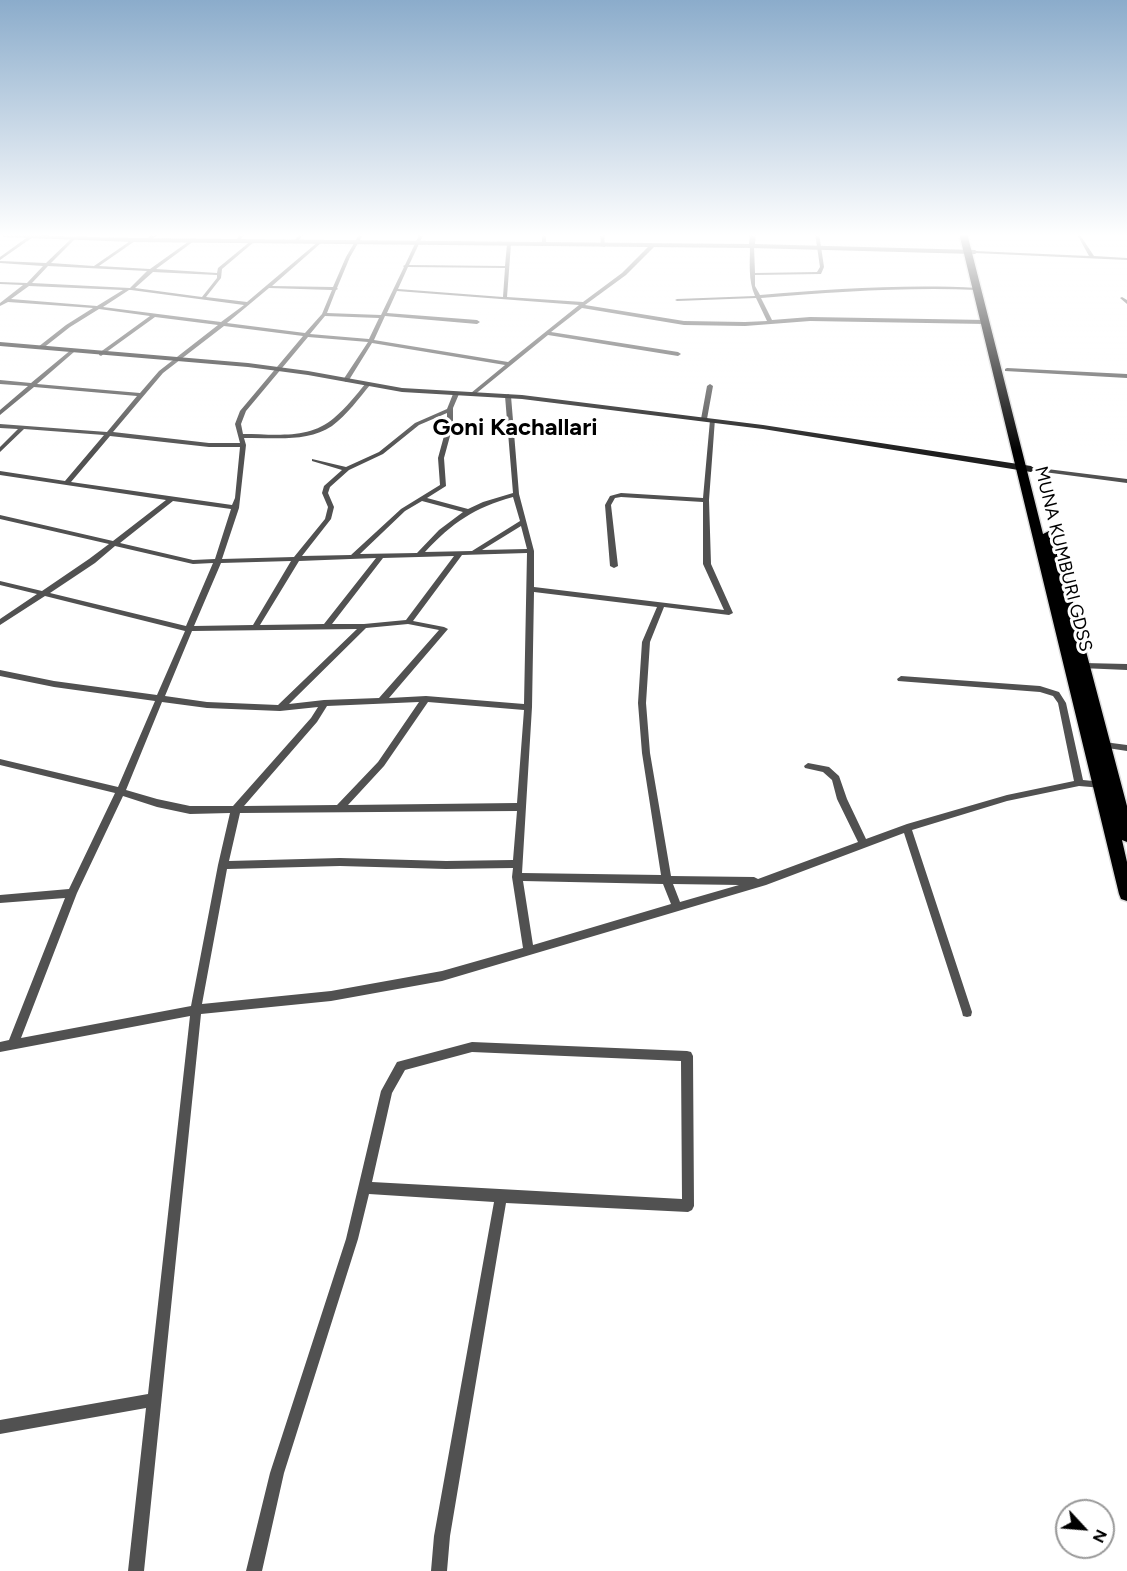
<!DOCTYPE html>
<html>
<head>
<meta charset="utf-8">
<style>
	body { margin:0 }
	#map { position:relative; width:1127px; height:1571px; overflow:hidden; background:#fff; font-family:Figtree,sans-serif }
	canvas { display:block }
	.north { position:absolute; left:1055px; top:1499px; width:60px; height:60px; box-sizing:border-box; background:#fff; border:2px solid #999; border-radius:50%; rotate:116deg; font-size:16px; font-weight:700; line-height:24px; text-align:center; color:#000 }
	.north::after { content:''; display:block; margin:auto; width:21px; height:27px; background:#000; clip-path:polygon(50% 0,100% 100%,50% 72%,0 100%) }
</style>
</head>
<body>
<div id="map">
<canvas width="1127" height="1571"></canvas>
<div class="north">N</div>
</div>
<script>
const context = document.querySelector('canvas').getContext('2d');
context.lineJoin = 'round';
function stroke(path, color, width, dash) { context.strokeStyle = color; context.lineWidth = width; context.lineCap = dash ? 'butt' : 'round'; context.setLineDash(dash || []); context.stroke(path); }
function fill(path, color) { context.fillStyle = color; context.fill(path, 'evenodd'); }
function label(font, color, halo, rows, align = 'center') {
  context.font = font + ' Figtree,sans-serif'; context.lineWidth = 6; context.setLineDash([]); context.textBaseline = 'middle'; context.strokeStyle = halo; context.fillStyle = color; for (const [text, x, y, turn = 0] of rows) {
    context.save(); context.translate(x, y); context.rotate((+turn || 0) * Math.PI / 180); context.textAlign = isNaN(turn) ? turn : align; if (halo) context.strokeText(text, 0, 0); context.fillText(text, 0, 0); context.restore();
  }
}
const minor = new Path2D(`
	M 155,233 L 159,233 L 150,241 L 146,241 L 146,239 Z
	M 241,233 L 245,233 L 239,242 L 235,242 Z
	M 300,233 L 304,233 L 297,243 L 293,243 Z
	M 360,233 L 364,233 L 350,257 L 337,288 L 338,289 L 336,290 L 327,313 L 381,315 L 404,267 L 403,266 L 405,265 L 420,233 L 424,233 L 409,265 L 505,266 L 507,244 L 509,243 L 511,244 L 507,297 L 583,302 L 622,273 L 651,244 L 655,244 L 655,246 L 626,275 L 585,305 L 684,321 L 745,322 L 767,321 L 756,298 L 677,301 L 675,300 L 677,299 L 755,296 C 748,280 750,263 750,246 L 752,245 L 754,246 L 755,273 L 817,272 L 820,267 L 815,233 L 819,233 L 824,267 L 821,274 L 755,275 L 755,286 L 760,295 C 833,289 905,284 978,288 L 980,289 L 978,290 C 905,287 834,292 761,298 L 772,320 L 810,317 L 986,320 L 989,322 L 986,324 L 810,321 L 745,326 L 684,325 L 582,308 L 551,332 L 678,352 L 681,354 L 678,356 L 548,335 L 473,396 L 470,394 L 471,393 L 505,365 L 372,343 L 349,380 L 346,382 L 343,380 L 368,342 L 308,337 L 246,411 L 241,424 L 243,434 C 274,434 309,440 334,418 C 346,408 356,395 366,383 L 371,384 C 359,398 347,415 332,426 C 307,443 273,437 244,438 L 246,445 L 239,508 L 222,559 L 294,557 L 325,519 L 328,507 L 322,493 L 324,486 L 342,470 L 312,461 L 312,459 L 346,467 L 379,452 L 415,423 L 447,409 L 453,394 L 456,392 L 459,394 L 453,408 L 453,425 L 444,458 L 446,486 L 427,498 L 468,509 L 483,502 L 513,493 L 505,396 L 508,394 L 511,396 L 519,494 L 534,551 L 534,587 L 724,610 L 703,564 L 703,502 L 621,497 L 615,498 L 611,505 L 618,566 L 614,568 L 610,566 L 605,505 L 610,496 L 621,493 L 703,498 L 710,420 L 715,419 L 709,500 L 711,564 L 733,613 L 729,615 L 664,607 L 650,642 L 646,703 L 650,753 L 671,876 L 754,877 L 758,879 L 858,842 L 837,799 L 832,780 L 823,772 L 805,768 L 804,766 L 808,763 L 829,767 L 839,776 L 847,799 L 866,839 L 907,824 L 1007,795 L 1074,781 L 1058,703 L 1053,696 L 1040,692 L 898,681 L 897,679 L 901,676 L 1040,686 L 1059,692 L 1066,703 L 1083,780 L 1103,782 L 1107,785 L 1103,788 L 1079,786 L 1007,801 L 912,830 L 972,1012 L 971,1016 L 967,1017 L 963,1016 L 962,1012 L 904,833 L 766,885 L 442,981 L 331,1001 L 201,1014 L 144,1571 L 128,1571 L 146,1408 L 0,1434 L 0,1420 L 148,1394 L 190,1016 L 0,1052 L 0,1042 L 9,1040 L 65,898 L 0,903 L 0,895 L 69,889 L 115,793 L 0,765 L 0,759 L 118,787 L 155,701 L 54,687 L 0,676 L 0,670 L 54,681 L 157,695 L 185,631 L 45,596 L 0,625 L 0,619 L 37,594 L 0,585 L 0,581 L 42,591 L 89,559 L 109,544 L 0,519 L 0,515 L 113,541 L 166,500 L 0,475 L 0,471 L 65,481 L 104,435 L 24,429 L 0,452 L 0,447 L 18,429 L 0,428 L 0,424 L 107,432 L 137,396 L 34,387 L 0,415 L 0,410 L 28,386 L 0,384 L 0,380 L 31,383 L 72,349 L 74,350 L 74,352 L 37,384 L 140,393 L 159,371 L 218,325 L 155,317 L 101,356 L 99,355 L 99,353 L 150,316 L 99,309 L 70,327 L 42,349 L 38,349 L 38,347 L 66,325 L 93,308 L 8,302 L 0,306 L 0,303 L 23,285 L 0,284 L 0,282 L 27,283 L 43,266 L 0,263 L 0,261 L 46,263 L 73,237 L 75,239 L 51,263 L 94,266 L 133,239 L 135,241 L 99,266 L 150,269 L 192,239 L 194,241 L 156,269 L 217,273 L 218,268 L 252,240 L 254,242 L 222,269 L 221,278 L 206,297 L 247,302 L 319,241 L 321,243 L 272,286 L 333,287 L 346,257 ZM 48,266 L 147,271 L 130,288 L 32,283 ZM 408,267 L 505,268 L 503,297 L 398,289 ZM 153,272 L 217,275 L 217,278 L 202,297 L 135,288 ZM 29,286 L 123,290 L 97,306 L 11,299 ZM 269,288 L 332,290 L 322,314 L 305,333 L 227,323 ZM 129,290 L 131,290 L 244,305 L 221,322 L 103,307 ZM 397,291 L 579,305 L 508,362 L 374,340 L 385,316 L 477,324 L 480,322 L 477,320 L 387,313 ZM 325,316 L 379,318 L 369,339 L 310,334 ZM 224,326 L 303,336 L 240,411 L 235,424 L 240,443 L 209,443 L 113,432 L 163,373 ZM 447,413 L 447,425 L 438,458 L 440,485 L 401,509 L 351,555 L 302,556 L 331,519 L 334,507 L 328,493 L 330,487 L 349,470 L 383,454 L 419,425 ZM 110,436 L 209,447 L 240,447 L 235,498 L 232,505 L 71,482 ZM 513,497 L 520,521 L 472,551 L 425,552 C 453,522 474,508 513,497 ZM 173,501 L 231,509 L 215,559 L 193,560 L 120,543 ZM 422,501 L 463,512 L 439,530 L 417,553 L 360,554 L 405,511 ZM 521,526 L 527,549 L 482,550 ZM 115,546 L 193,564 L 213,563 L 186,626 L 50,593 L 95,563 ZM 527,553 L 524,704 L 426,696 L 389,698 L 448,629 L 444,627 L 413,621 L 462,555 ZM 454,556 L 406,620 L 364,624 L 332,624 L 383,558 ZM 376,558 L 324,624 L 260,625 L 299,561 ZM 291,561 L 253,625 L 194,626 L 221,563 ZM 534,592 L 657,607 L 642,642 L 638,703 L 642,753 L 661,875 L 522,873 L 532,707 ZM 408,624 L 439,630 L 379,698 L 324,700 L 289,704 L 366,628 ZM 357,629 L 278,705 L 207,702 L 165,696 L 192,631 ZM 162,702 L 207,708 L 280,711 L 318,707 L 311,718 L 233,806 L 190,806 L 157,799 L 126,790 ZM 419,702 L 378,762 L 337,805 L 244,806 L 317,722 L 327,706 ZM 428,702 L 524,710 L 517,803 L 348,805 L 384,766 ZM 123,796 L 157,807 L 190,814 L 230,813 L 218,865 L 191,1006 L 21,1038 L 77,893 ZM 517,811 L 513,860 L 446,861 L 340,858 L 229,861 L 240,813 ZM 340,866 L 446,869 L 513,868 L 512,877 L 523,948 L 442,971 L 331,991 L 202,1004 L 227,869 ZM 523,881 L 663,884 L 671,904 L 533,945 ZM 673,884 L 739,885 L 680,902 Z
	M 542,233 L 546,233 L 546,245 L 544,246 L 542,245 Z
	M 600,233 L 604,233 L 605,247 L 601,246 Z
	M 1080,235 L 1094,256 L 1127,258 L 1127,260 L 975,253 L 973,252 L 975,251 L 1089,256 L 1078,236 Z
	M 29,236 L 33,237 L 0,260 L 0,257 Z
	M 1122,297 L 1127,300 L 1127,304 L 1120,298 Z
	M 1007,368 L 1127,374 L 1127,378 L 1005,371 L 1005,369 Z
	M 710,384 L 713,386 L 707,419 L 704,421 L 701,419 L 707,386 Z
	M 1031,467 L 1127,479 L 1127,483 L 1029,470 L 1028,469 Z
	M 1084,663 L 1127,664 L 1127,670 L 1081,668 L 1080,666 L 1081,664 Z
	M 1104,742 L 1127,745 L 1127,751 L 1101,747 L 1100,745 Z
	M 472,1042 L 687,1051 L 691,1052 L 693,1056 L 694,1206 L 692,1210 L 688,1212 L 506,1203 L 450,1536 L 447,1571 L 431,1571 L 434,1536 L 494,1202 L 369,1194 L 358,1239 L 284,1473 L 262,1571 L 246,1571 L 270,1473 L 346,1239 L 381,1091 L 397,1062 ZM 472,1052 L 681,1061 L 682,1199 L 372,1182 L 392,1093 L 405,1070 Z`);
const tertiary = new Path2D(`
	M 8,233 L 14,233 L 12,235 L 133,238 L 749,244 L 750,233 L 756,233 L 755,244 L 975,250 L 978,252 L 975,254 L 752,248 L 133,242 L 3,237 L 3,235 Z`);
const secondary = new Path2D(`
	M 0,342 L 248,363 L 308,371 L 402,388 L 522,395 L 763,425 L 1031,466 L 1035,469 L 1031,472 L 763,429 L 522,399 L 402,392 L 308,375 L 248,367 L 0,346 Z`);
const trunk = new Path2D(`
	M 959,233 L 967,233 L 1043,534 L 1049,531 L 1055,534 L 1127,806 L 1127,842 L 1122,840 L 1127,862 L 1127,901 L 1121,899 L 1119,894 Z`);
const farStreetnames = [
	["MUNA KUMBURI GDSS",1063,559,76]
];
const farDistrictnames = [
	["Goni Kachallari",515,428]
];
stroke(trunk, '#dbdbdb', 3);
fill(minor, '#515151');
fill(tertiary, '#515151');
fill(secondary, '#1e1e1e');
fill(trunk, '#000');
const sky = context.createLinearGradient(0, 0, 0, 452);
sky.addColorStop(0, '#8baccb');
sky.addColorStop(0.52, '#fff');
sky.addColorStop(1, '#ffffff00');
context.fillStyle = sky;
context.fillRect(0, 0, 1127, 452);
label('18px', '#000', '#fff', farStreetnames);
label('bold 24px', '#000', '#fff', farDistrictnames);
</script>
</body>
</html>
